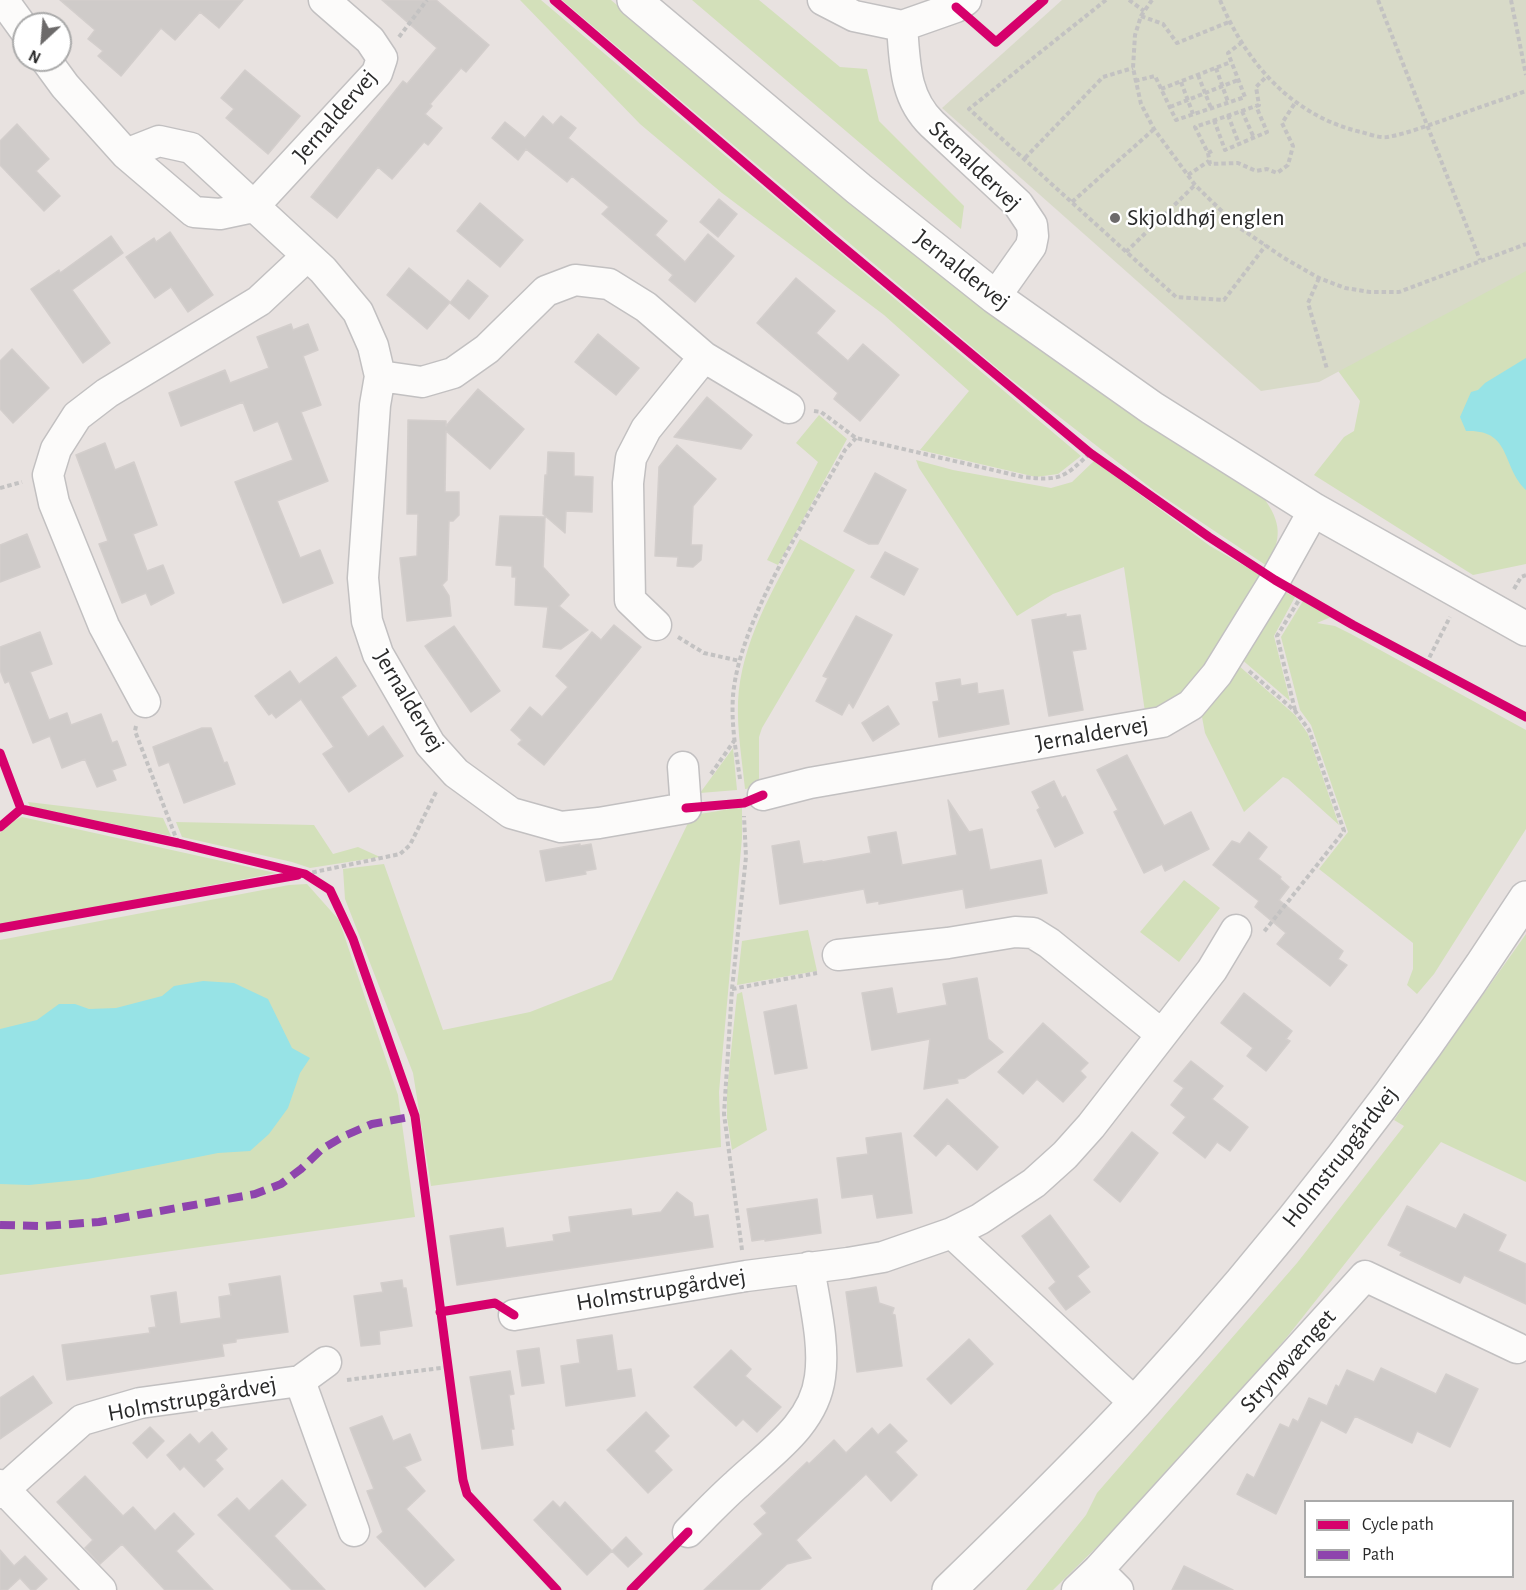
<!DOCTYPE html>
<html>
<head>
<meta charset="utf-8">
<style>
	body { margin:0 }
	#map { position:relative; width:1526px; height:1590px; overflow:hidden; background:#e8e2e0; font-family:"Alegreya Sans",sans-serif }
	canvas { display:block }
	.legend { position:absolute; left:1304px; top:1500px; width:210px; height:78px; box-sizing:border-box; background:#fff; border:2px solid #aaa; margin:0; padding:8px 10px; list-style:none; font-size:18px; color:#2a2a2a }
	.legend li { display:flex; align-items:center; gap:12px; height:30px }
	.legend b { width:30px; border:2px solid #aaa }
	.north { position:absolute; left:12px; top:12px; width:60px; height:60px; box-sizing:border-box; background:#fff; border:2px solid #aaa; border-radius:50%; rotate:206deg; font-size:16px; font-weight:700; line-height:24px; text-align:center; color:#2a2a2a }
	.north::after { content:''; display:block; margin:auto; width:21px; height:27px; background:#6c6a6a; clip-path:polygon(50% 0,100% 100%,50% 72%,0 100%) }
</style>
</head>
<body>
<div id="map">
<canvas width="1526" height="1590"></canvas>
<ul class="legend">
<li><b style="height:8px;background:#d6006c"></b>Cycle path</li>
<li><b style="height:8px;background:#8e44ad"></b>Path</li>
</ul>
<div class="north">N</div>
</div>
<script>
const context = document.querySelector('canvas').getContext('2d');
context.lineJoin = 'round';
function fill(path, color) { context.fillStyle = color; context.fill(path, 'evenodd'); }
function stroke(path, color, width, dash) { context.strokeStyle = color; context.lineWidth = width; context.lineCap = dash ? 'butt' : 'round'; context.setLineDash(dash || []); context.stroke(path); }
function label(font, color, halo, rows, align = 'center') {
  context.font = font + ' "Alegreya Sans",sans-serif'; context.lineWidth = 5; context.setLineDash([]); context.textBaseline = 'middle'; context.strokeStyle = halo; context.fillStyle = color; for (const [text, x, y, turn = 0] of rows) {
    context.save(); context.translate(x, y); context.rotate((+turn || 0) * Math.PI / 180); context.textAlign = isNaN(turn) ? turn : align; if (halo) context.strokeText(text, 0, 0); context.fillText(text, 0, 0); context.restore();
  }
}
const green = new Path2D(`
	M 520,0 L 541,0 L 1081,456 L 1058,474 L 1036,477 L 920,450 L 969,391 L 884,315 L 722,193 L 640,124 Z
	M 562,0 L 611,0 L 888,233 L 1263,497 C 1282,523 1282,538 1267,566 L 1156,492 L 1003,373 Z
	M 692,0 L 759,0 L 840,67 L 867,69 L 879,121 L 964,206 L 961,229 Z
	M 1526,268 L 1526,564 L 1473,575 L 1314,475 L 1344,437 L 1354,431 L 1360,401 L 1336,368 Z
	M 819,415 L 847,439 L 778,565 L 767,560 L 818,462 L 796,443 Z
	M 916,460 L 953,470 L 1051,488 L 1072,482 L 1094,461 L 1210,546 L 1262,576 C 1240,613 1218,662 1187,692 C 1175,703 1160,708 1145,712 L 1124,567 L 1053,594 L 1017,616 L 919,468 Z
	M 800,539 L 855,570 L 762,728 L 759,737 L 759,787 L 745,789 C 742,760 737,731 738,702 C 741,642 773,590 800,539 Z
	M 1281,590 L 1295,597 L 1274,636 L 1290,701 L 1240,658 Z
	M 1303,601 L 1331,617 L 1317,623 L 1335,626 L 1351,634 L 1526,730 L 1526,829 L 1434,974 L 1417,994 L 1407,985 L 1413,969 L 1413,943 L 1319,869 L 1348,832 L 1311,725 L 1300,710 L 1281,637 Z
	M 1238,665 L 1295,715 L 1308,734 L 1339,825 L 1288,779 L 1283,777 L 1244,812 L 1205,733 L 1202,717 L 1205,706 Z
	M 733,748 L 737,790 L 700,793 Z
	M 28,802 L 163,818 L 171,836 L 30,807 Z
	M 742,807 L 742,838 L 719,1092 L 721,1147 L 431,1186 L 413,1073 L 345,899 L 343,869 L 384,864 L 443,1030 L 530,1012 L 612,980 L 689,821 L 694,815 Z
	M 22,817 L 276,873 L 0,925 L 0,833 L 13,821 Z
	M 176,822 L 314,825 L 333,854 L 358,847 L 380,857 L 310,868 L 292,862 L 182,837 Z
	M 1184,880 L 1220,908 L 1179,962 L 1140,932 Z
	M 307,884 L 339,920 L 398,1095 L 415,1217 L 0,1275 L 0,940 L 289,885 Z
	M 808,930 L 817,971 L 737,985 L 742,941 Z
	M 1526,934 L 1526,1182 L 1441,1142 L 1287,1337 L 1163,1482 L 1053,1590 L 1026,1590 L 1086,1515 L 1097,1493 L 1297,1263 L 1404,1126 L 1394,1120 Z
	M 742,992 L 767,1130 L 732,1150 L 727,1118 L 727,1090 L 737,994 Z`);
const cemetery = new Path2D(`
	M 1062,0 L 1526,0 L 1526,271 L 1319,382 L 1261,391 L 942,108 Z`);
const water = new Path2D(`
	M 1526,358 L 1526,490 C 1501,466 1512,429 1466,431 L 1460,417 L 1471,392 L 1478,390 L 1485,383 Z
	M 203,981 L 234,983 L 268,999 L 292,1048 L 310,1058 L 300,1073 L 288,1108 L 269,1134 L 250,1151 L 218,1153 L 88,1179 L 29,1185 L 0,1184 L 0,1029 L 37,1020 L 59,1004 L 75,1004 L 89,1009 L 116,1008 L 162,996 L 174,986 Z`);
const building = new Path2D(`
	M 60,0 L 243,0 L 219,28 L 200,12 L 175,40 L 161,28 L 121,76 L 98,56 L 103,51 L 88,39 L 95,30 Z
	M 382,0 L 436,0 L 489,45 L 466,72 L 461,68 L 430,104 L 432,106 L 425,114 L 442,128 L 428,145 L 424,142 L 392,179 L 378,167 L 337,218 L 311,197 L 403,81 L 407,84 L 437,48 Z
	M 245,70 L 300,116 L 268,154 L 226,118 L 234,109 L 221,98 Z
	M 543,116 L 553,125 L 561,116 L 576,128 L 568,138 L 667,221 L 655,235 L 685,262 L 708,234 L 734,256 L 695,302 L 669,280 L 673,275 L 602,214 L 609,207 L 572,176 L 567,182 L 526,149 L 518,160 L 492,138 L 505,122 L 525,138 Z
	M 17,124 L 49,159 L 36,171 L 60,196 L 44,211 L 0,165 L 0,141 Z
	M 719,199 L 737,214 L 718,237 L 700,222 Z
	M 480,203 L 523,240 L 500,267 L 457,231 Z
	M 170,232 L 213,295 L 188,312 L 171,287 L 155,298 L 126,257 L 154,238 L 156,242 Z
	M 111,236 L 123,253 L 72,290 L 110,343 L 83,363 L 31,289 L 59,270 L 60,273 Z
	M 409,268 L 450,302 L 427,329 L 387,295 Z
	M 796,278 L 835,311 L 816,333 L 848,361 L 863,344 L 899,375 L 860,421 L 834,399 L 838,393 L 757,323 Z
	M 468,280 L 488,296 L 469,319 L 450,303 Z
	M 291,324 L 293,330 L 308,324 L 318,350 L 303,356 L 321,405 L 301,412 L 328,481 L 277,501 L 300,558 L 320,550 L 333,583 L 283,603 L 235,482 L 293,460 L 278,421 L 254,431 L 243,402 L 181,426 L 169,393 L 225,370 L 230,383 L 269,368 L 257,337 Z
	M 598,334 L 639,368 L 616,395 L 575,362 Z
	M 12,349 L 49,388 L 13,423 L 0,409 L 0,361 Z
	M 478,389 L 524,429 L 490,469 L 446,431 L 445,492 L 459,492 L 459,515 L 453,521 L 449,521 L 447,580 L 442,585 L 449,596 L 451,616 L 407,621 L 400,558 L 417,556 L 418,514 L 407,514 L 408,420 L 446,421 L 446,426 Z
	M 707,397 L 752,435 L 741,449 L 674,437 Z
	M 105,443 L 115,470 L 134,462 L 157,525 L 133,534 L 147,571 L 163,565 L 174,593 L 151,605 L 146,593 L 122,603 L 99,544 L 108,541 L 76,455 Z
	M 677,445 L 716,479 L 693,506 L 691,545 L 702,545 L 701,560 L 693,567 L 677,566 L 678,557 L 655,556 L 659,467 Z
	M 548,452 L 574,453 L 574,476 L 593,477 L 592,512 L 566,511 L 565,533 L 543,514 L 545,475 L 547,475 Z
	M 875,473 L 906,490 L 878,544 L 869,544 L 844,531 Z
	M 500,516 L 545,517 L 543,567 L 569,595 L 559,606 L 588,630 L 561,649 L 543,647 L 548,607 L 515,605 L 516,577 L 512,577 L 512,566 L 496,565 Z
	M 27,534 L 40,567 L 0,582 L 0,545 Z
	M 885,552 L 918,569 L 904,595 L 871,577 Z
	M 1066,614 L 1066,617 L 1080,615 L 1086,649 L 1072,651 L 1083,710 L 1049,716 L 1032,620 Z
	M 856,616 L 892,635 L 853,708 L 849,702 L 842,715 L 816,701 L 828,678 L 823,676 Z
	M 614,625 L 641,647 L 544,765 L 518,744 L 522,740 L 511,730 L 530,707 L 542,717 L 568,687 L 556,676 L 592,632 L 601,640 Z
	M 454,626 L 500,691 L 471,712 L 425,646 Z
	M 40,632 L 52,664 L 30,672 L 49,720 L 67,713 L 71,725 L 101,714 L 112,743 L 117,741 L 126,765 L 112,770 L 116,780 L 97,787 L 85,759 L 62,768 L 50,736 L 33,743 L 9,681 L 5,683 L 0,670 L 0,647 Z
	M 336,657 L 356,686 L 341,697 L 368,737 L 383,726 L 403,756 L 349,792 L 323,754 L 334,747 L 301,699 L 276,718 L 272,713 L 269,715 L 255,696 L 290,671 L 299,684 Z
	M 960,679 L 961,686 L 977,683 L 978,694 L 1003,690 L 1009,724 L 939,737 L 933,702 L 939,701 L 936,683 Z
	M 888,706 L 899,724 L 873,741 L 862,723 Z
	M 202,728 L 211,728 L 224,763 L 227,762 L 235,784 L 184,803 L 169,762 L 159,766 L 153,747 Z
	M 1127,755 L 1164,826 L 1191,812 L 1209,849 L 1165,871 L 1162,864 L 1144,873 L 1114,812 L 1118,810 L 1097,770 Z
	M 1054,781 L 1062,798 L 1065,796 L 1083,833 L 1055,847 L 1037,810 L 1040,808 L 1032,792 Z
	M 948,800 L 969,832 L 982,829 L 990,870 L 1041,860 L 1047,893 L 966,908 L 963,889 L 879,904 L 879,901 L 867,903 L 864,889 L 780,904 L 772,846 L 799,841 L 803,864 L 822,861 L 822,862 L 871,853 L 868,837 L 896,832 L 902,865 L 957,855 Z
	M 1249,832 L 1267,847 L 1258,859 L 1281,877 L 1280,879 L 1289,887 L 1279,900 L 1343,951 L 1338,959 L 1347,965 L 1330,986 L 1277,944 L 1286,933 L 1255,907 L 1259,901 L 1213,865 L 1232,841 L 1240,844 Z
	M 580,844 L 580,846 L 591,844 L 596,869 L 585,871 L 586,874 L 546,881 L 540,851 Z
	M 977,978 L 988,1039 L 1003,1052 L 965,1078 L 957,1079 L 958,1083 L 924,1089 L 930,1039 L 872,1050 L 862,993 L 892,988 L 897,1014 L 947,1005 L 943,984 Z
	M 1244,993 L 1292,1031 L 1286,1039 L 1290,1041 L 1266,1071 L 1247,1056 L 1253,1048 L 1221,1023 Z
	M 796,1005 L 807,1068 L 775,1074 L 764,1012 Z
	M 1043,1023 L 1088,1063 L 1080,1071 L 1086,1077 L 1063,1102 L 1037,1079 L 1023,1094 L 998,1072 Z
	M 1191,1061 L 1223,1086 L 1212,1099 L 1248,1127 L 1230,1151 L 1217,1142 L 1205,1158 L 1173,1133 L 1186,1117 L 1171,1105 L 1184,1088 L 1174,1081 Z
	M 947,1099 L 998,1147 L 977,1170 L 948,1143 L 936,1156 L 914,1136 Z
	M 1132,1132 L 1158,1153 L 1120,1202 L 1094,1180 Z
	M 901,1133 L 912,1213 L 877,1218 L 873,1194 L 842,1198 L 837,1158 L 868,1154 L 866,1138 Z
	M 677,1192 L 692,1203 L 694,1217 L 708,1215 L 713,1247 L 457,1285 L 450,1236 L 503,1228 L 506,1248 L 554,1241 L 553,1235 L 571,1232 L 569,1217 L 631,1209 L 632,1216 L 661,1212 Z
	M 817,1199 L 821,1233 L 765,1241 L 765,1239 L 752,1241 L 747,1209 Z
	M 1407,1206 L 1456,1229 L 1464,1214 L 1506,1235 L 1498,1251 L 1526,1264 L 1526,1304 L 1464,1275 L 1460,1283 L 1400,1255 L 1402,1252 L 1388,1245 Z
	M 1050,1215 L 1089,1267 L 1077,1276 L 1090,1292 L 1066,1310 L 1049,1288 L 1056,1282 L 1022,1236 Z
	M 280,1276 L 288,1332 L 236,1339 L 236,1342 L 222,1344 L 224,1356 L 67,1380 L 62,1345 L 150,1333 L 149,1328 L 156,1327 L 151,1296 L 176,1292 L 180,1324 L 221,1318 L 219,1297 L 231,1295 L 229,1284 Z
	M 402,1280 L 403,1288 L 406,1288 L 412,1326 L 379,1331 L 380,1344 L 361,1346 L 354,1296 L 383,1292 L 381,1283 Z
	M 876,1287 L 879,1303 L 894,1308 L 892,1314 L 895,1315 L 902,1366 L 857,1372 L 846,1292 Z
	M 612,1335 L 617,1371 L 631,1369 L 635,1396 L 566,1406 L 561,1366 L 580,1363 L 577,1340 Z
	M 969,1339 L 993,1364 L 951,1404 L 927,1379 Z
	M 539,1348 L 544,1383 L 522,1386 L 517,1351 Z
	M 731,1350 L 751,1369 L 745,1376 L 781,1407 L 757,1432 L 743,1419 L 736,1426 L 694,1387 Z
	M 1381,1368 L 1436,1394 L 1446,1374 L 1478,1389 L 1450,1447 L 1417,1431 L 1412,1443 L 1355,1416 L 1346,1433 L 1321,1420 L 1276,1514 L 1237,1494 L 1247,1474 L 1254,1478 L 1280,1424 L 1289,1428 L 1293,1419 L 1298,1422 L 1309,1398 L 1327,1406 L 1336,1385 L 1339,1387 L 1347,1370 L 1374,1382 Z
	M 510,1371 L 514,1394 L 509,1395 L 514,1429 L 511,1429 L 513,1445 L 482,1449 L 470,1377 Z
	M 33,1376 L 52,1403 L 0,1439 L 0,1398 Z
	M 646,1412 L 669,1436 L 654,1451 L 672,1470 L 648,1493 L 607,1450 Z
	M 382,1416 L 393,1441 L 410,1434 L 421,1460 L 404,1467 L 425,1491 L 406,1509 L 454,1560 L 425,1587 L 377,1537 L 383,1532 L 367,1491 L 374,1489 L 350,1428 Z
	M 890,1424 L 907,1441 L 895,1452 L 917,1475 L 891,1501 L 866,1474 L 796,1540 L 811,1558 L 787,1564 L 759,1590 L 704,1590 L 763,1534 L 754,1524 L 767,1513 L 761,1506 L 807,1462 L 809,1464 L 834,1440 L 846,1453 L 872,1428 L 878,1435 Z
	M 150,1427 L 164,1441 L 147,1458 L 133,1443 Z
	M 212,1432 L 227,1449 L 215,1460 L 223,1469 L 204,1487 L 184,1466 L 180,1470 L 167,1455 L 190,1434 L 199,1444 Z
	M 85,1476 L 123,1516 L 133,1507 L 155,1531 L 174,1513 L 194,1534 L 176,1551 L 213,1590 L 165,1590 L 122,1544 L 100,1564 L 85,1548 L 93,1540 L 57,1502 Z
	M 282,1480 L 306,1505 L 274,1536 L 325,1590 L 292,1590 L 218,1515 L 237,1498 L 249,1511 Z
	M 553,1501 L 560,1508 L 565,1502 L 612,1551 L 587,1575 L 534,1520 Z
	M 626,1537 L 642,1554 L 628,1567 L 612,1551 Z
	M 0,1550 L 14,1566 L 25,1556 L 47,1579 L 35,1590 L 31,1590 L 20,1578 L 7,1590 L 0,1590 Z
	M 1184,1566 L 1233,1590 L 1172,1590 Z`);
const path = new Path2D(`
	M 1106,0 L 969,109 L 1176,297 L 1224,300 L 1266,245
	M 1129,0 L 1144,11
	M 1152,0 L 1141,16 L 1135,35 L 1133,68 L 1141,104 L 1154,129 L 1195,185 L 1237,226 L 1284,258 L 1319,278 L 1345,288 L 1370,292 L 1399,292 L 1526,244
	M 1220,0 C 1246,63 1292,116 1361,132 C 1369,134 1379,138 1387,137 C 1406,134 1426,126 1444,120 C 1471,110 1499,101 1526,91
	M 1378,0 L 1480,260
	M 1511,0 L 1526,75
	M 1141,16 L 1163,24 L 1177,43 L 1229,22
	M 399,37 L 427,0
	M 1216,68 L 1228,102
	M 1198,75 L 1211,108
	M 1135,81 L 1155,76 L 1176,120 L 1245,97 L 1228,53 L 1241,43
	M 1181,82 L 1193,114
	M 1161,89 L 1231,62
	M 1170,107 L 1238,80
	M 1242,111 L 1254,138
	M 1228,115 L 1239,144
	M 1214,120 L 1225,150 L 1267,132 L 1256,106
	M 1212,151 L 1208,153 L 1195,127 L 1259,105 L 1256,87 L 1267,76
	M 1208,153 L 1210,164 L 1238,163 L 1256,171 L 1267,169 L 1277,173 L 1288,165 L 1293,146 L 1282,123 L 1295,103
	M 1025,158 L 1103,77 L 1133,68
	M 1188,175 L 1209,161
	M 1072,202 L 1154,129
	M 1126,252 L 1195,185
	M 1319,278 L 1308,303 L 1327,369
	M 814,411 L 821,412 L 856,438 L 1023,477 C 1060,481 1064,478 1090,453
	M 0,488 L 22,482
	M 1514,589 L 1521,577 L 1526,575
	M 678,637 L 704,653 L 740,661
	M 1426,664 L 1450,617
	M 1249,671 L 1295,711 L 1309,730 L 1344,831 L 1263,933
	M 1295,710 L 1277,636 L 1302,595
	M 136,726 L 135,731 L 178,843
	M 711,774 L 734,741
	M 740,779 C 736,752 731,724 733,696 C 739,621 808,517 845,450 L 856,438
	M 305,874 L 400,854 L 410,845 L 436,792
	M 732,989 L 817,973
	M 742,1250 L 724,1114 L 732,989 L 746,857 L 744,816
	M 347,1380 L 448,1367`);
const street = new Path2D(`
	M 3,0 L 24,29
	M 823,0 L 854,16 L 902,26 L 956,7 L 966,0
	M 902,26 C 905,62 904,97 932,124 L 1018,204 L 1032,225 L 1033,236 L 1031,246 L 995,297
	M 46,60 L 65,86 L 126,154 L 194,212 L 220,214 L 253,207 L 377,73 L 382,58 L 370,40 L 324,0
	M 126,154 L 159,141 L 191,148 L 323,270 L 358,312 L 373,346 L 380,376 L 375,405 L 363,578 L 367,621 L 378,654 L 430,744 L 456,773 L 511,813 L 561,827 L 599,823 L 686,808 L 683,767
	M 380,376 L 422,382 L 453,373 L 487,349 L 546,291 L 575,280 L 609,284 L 646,307 L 704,357 L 789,408
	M 656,625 L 630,600 L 628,483 L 631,458 L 646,429 L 704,357
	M 145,702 L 104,626 L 54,503 L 48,475 L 56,449 L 77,416 L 107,393 L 259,301 L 306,257
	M 763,795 L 810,783 L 1162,722 L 1191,705 L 1217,674 L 1275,580 L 1314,510
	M 838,955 L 948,943 L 1015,932 L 1033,933 L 1049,943 L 1161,1034
	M 952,1233 L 1135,1403
	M 514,1315 L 746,1276 L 848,1263 L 883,1257 L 952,1233 L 980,1219 L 1034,1183 L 1065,1155 L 1091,1126 L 1212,970 L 1236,930
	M 300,1381 L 354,1531
	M 0,1485 L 101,1590
	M 0,1493 L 82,1420 L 140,1403 L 300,1381 L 326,1362
	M 688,1532 C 704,1516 720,1499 737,1484 C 770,1453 814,1425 820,1377 C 825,1343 814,1301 809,1267
	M 1098,1570 L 1118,1590
	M 1077,1590 L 1098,1570 L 1365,1276 L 1517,1348`);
const secondary = new Path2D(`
	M 634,0 L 859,189 L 995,297 L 1152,408 L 1314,510 L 1526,629
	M 949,1590 C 1012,1529 1075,1467 1135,1403 C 1279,1246 1411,1076 1526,898`);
const quiet = new Path2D(`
	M 0,1225 L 43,1226 L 99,1222 L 255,1194 L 281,1184 L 301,1169 L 322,1149 L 344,1136 L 372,1124 L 415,1116`);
const cycleway = new Path2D(`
	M 554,0 L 831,237 L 1090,453 L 1209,537 L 1275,580 L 1353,625 L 1526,717
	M 956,7 L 996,42 L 1044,0
	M 0,753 L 21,809 L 0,827
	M 686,808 L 744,803 L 763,795
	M 21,809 L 178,843 L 305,874 L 330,890 L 353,939 L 415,1116 L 463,1480 L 467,1494 L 557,1590
	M 0,928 L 298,875
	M 440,1312 L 495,1303 L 514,1315
	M 631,1590 L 688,1532`);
const markers = [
	[1115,218,6,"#6c6a6a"]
];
const streetNames = [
	["Jernaldervej",335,116,-49],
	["Stenaldervej",975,166,44],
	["Jernaldervej",962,270,38],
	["Jernaldervej",409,701,59],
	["Jernaldervej",1092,734,-10],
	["Holmstrupgårdvej",1340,1157,-52],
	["Holmstrupgårdvej",661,1290,-9],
	["Strynøvænget",1288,1361,-48],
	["Holmstrupgårdvej",192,1399,-10]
];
const poiNames = [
	["Skjoldhøj englen",1127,218]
];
fill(green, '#d3e0ba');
fill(cemetery, '#d8dac8');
fill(water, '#97e3e6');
fill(building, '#cfcbc9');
stroke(building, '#d3cecc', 1.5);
stroke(street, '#c2c0c1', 33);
stroke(secondary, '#c2c0c1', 36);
stroke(path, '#c3c2c2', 4, [4.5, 3]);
stroke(street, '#fcfbfa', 30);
stroke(secondary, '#fcfbfa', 33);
stroke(quiet, '#8e44ad', 8, [15, 8]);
stroke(cycleway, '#d6006c', 9);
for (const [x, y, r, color] of markers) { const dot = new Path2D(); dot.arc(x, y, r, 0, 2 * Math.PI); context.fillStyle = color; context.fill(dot); stroke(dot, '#fff', 2); }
label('24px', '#2a2a2a', '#fff', streetNames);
label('24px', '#2a2a2a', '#fff', poiNames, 'left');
</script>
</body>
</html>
